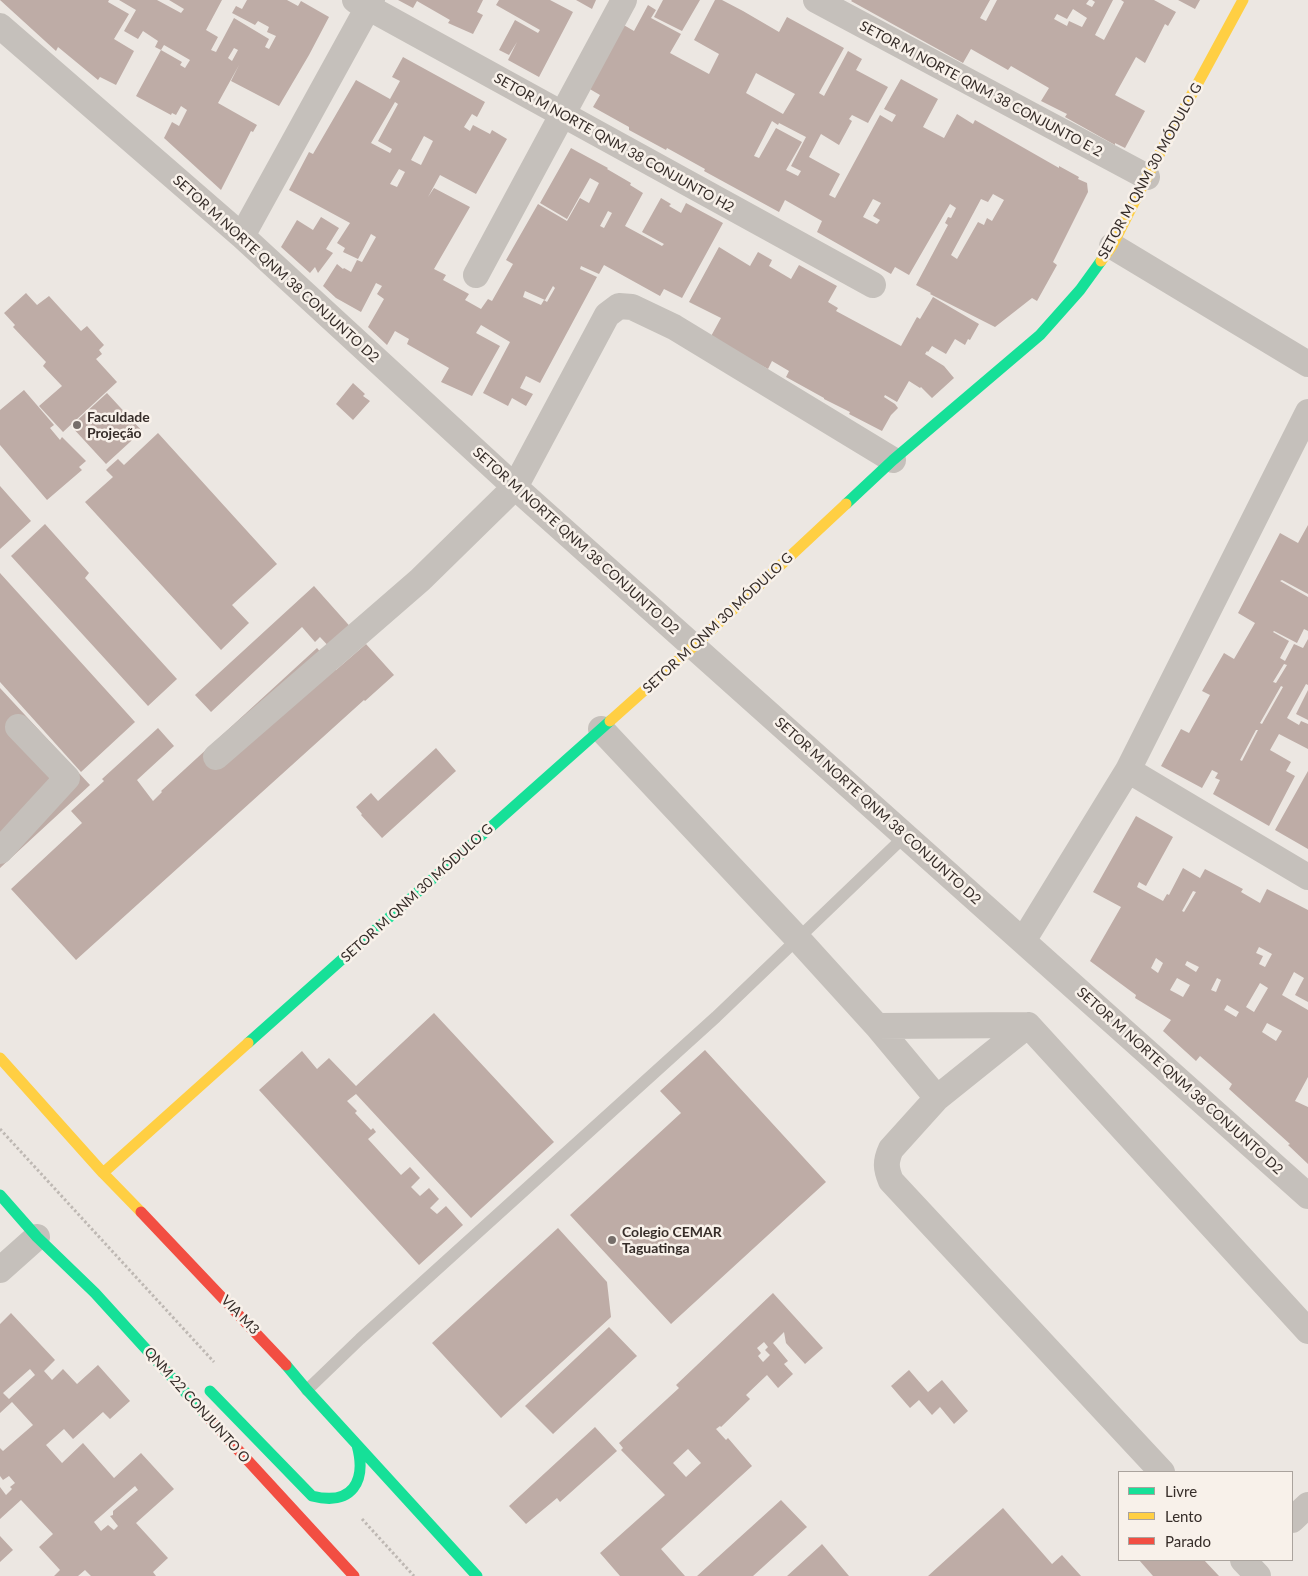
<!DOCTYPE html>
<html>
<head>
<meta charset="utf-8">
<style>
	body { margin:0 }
	#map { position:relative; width:1308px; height:1576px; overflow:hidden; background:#ece7e2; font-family:Lato,sans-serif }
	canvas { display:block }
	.legend { position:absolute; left:1118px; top:1471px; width:175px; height:90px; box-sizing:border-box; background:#f8f1ea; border:1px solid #aaa39d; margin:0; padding:6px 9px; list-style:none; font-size:15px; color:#362d29 }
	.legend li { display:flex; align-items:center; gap:10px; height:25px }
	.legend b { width:25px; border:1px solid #aaa39d }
</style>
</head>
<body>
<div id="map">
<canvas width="1308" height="1576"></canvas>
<ul class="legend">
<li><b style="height:6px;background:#16e098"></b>Livre</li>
<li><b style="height:6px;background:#ffcf43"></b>Lento</li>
<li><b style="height:6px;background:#f24e42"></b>Parado</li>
</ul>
</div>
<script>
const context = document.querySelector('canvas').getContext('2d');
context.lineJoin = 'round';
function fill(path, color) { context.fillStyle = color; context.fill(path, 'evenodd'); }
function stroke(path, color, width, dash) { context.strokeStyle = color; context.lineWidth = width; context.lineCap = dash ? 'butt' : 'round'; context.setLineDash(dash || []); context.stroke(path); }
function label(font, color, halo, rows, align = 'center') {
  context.font = font + ' Lato,sans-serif'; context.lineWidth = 5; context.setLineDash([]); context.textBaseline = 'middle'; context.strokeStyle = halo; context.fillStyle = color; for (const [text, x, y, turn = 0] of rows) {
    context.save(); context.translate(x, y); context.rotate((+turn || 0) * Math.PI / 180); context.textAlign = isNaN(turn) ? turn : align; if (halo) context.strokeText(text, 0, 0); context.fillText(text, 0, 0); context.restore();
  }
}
const building = new Path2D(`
	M 0,0 L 109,0 L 108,2 L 129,14 L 114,39 L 134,51 L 116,85 L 100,77 L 98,80 L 58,47 L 56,51 Z
	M 119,0 L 157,0 L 181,13 L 184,9 L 169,0 L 222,0 L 206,30 L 218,37 L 211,50 L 216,52 L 234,18 L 269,39 L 265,47 L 269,49 L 276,36 L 267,32 L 269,27 L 258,21 L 255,25 L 232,13 L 236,6 L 242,9 L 247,0 L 287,0 L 298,6 L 301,1 L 329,17 L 309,55 L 279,106 L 231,81 L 239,65 L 218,103 L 257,125 L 253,132 L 251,131 L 221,190 L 164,138 L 172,122 L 179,126 L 187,110 L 181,106 L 176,115 L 172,113 L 171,115 L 136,96 L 161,50 L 182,62 L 180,65 L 185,68 L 190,60 L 164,45 L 161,50 L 155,47 L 158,41 L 143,31 L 138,39 L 124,31 L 136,10 ZM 234,48 L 238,50 L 232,61 L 228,58 Z
	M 398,0 L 483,0 L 477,12 L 483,15 L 473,34 L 448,23 L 450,20 L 417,1 L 413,8 Z
	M 499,0 L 550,0 L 573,12 L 539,77 L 508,60 L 517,42 L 509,55 L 499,50 L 515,20 L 538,33 L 540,30 L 496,5 Z
	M 576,0 L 596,0 L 592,9 Z
	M 663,0 L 700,0 L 682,31 L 654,17 Z
	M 715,0 L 722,0 L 743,11 L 779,32 L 787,17 L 844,48 L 819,93 L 824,96 L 848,51 L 862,59 L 856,70 L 888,87 L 868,123 L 852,115 L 849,119 L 852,121 L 839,145 L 821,134 L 809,157 L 840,174 L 829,195 L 835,198 L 880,115 L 892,122 L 896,115 L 884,109 L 901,79 L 938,99 L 923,127 L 944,138 L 957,114 L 973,124 L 975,120 L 1059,168 L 1059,166 L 1079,177 L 1078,179 L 1087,183 L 1088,192 L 1053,262 L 1057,265 L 1037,301 L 1032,298 L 995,327 L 930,294 L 931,293 L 916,285 L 948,225 L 945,223 L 948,217 L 951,218 L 956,208 L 950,204 L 909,275 L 895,267 L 891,274 L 817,232 L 822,221 L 785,200 L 779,212 L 704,171 L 705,169 L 667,148 L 666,150 L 629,130 L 629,127 L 593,107 L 600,95 L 588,88 L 622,24 L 634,31 L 648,5 L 656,10 L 651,18 L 681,34 L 670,53 L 709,74 L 719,54 L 694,40 ZM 756,73 L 795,94 L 783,114 L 746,93 ZM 772,121 L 778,125 L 779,123 L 806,137 L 791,166 L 801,171 L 798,176 L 786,170 L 802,142 L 776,128 L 759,158 L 754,156 ZM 993,194 L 1004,200 L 992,221 L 987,218 L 984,225 L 978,222 L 957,259 L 951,255 L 981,199 L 988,202 ZM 873,199 L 881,203 L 873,216 L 880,220 L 877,224 L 863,217 Z
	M 852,0 L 990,0 L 980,18 L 986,21 L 997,0 L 1089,0 L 1086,4 L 1092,7 L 1095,2 L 1092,0 L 1113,0 L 1095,35 L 1104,40 L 1124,2 L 1121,0 L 1154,0 L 1176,12 L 1168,26 L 1165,24 L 1145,63 L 1136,57 L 1115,95 L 1145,111 L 1125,148 L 1115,143 L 1115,145 L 1065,117 L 1067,114 L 1041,101 L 1049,88 L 1011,66 L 1008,70 L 971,49 L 963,63 L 851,1 ZM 1073,9 L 1087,18 L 1082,27 L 1069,21 L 1067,26 L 1054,19 L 1057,14 L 1067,19 Z
	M 1178,0 L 1200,0 L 1195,9 Z
	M 403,57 L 485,102 L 477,117 L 472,114 L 464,127 L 470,131 L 473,125 L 490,134 L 492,130 L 507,139 L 476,194 L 440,175 L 428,197 L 434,188 L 470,207 L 434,269 L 446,275 L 443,280 L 469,294 L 465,300 L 481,309 L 488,299 L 492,301 L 513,264 L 506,260 L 538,204 L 567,221 L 580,198 L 589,203 L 599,183 L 590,178 L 567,219 L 540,203 L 571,148 L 608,168 L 607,169 L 631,183 L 630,185 L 643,193 L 625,226 L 662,246 L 664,244 L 642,232 L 661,198 L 671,204 L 669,206 L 681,213 L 686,203 L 723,223 L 682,298 L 664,289 L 660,296 L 604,265 L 599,274 L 581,266 L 580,269 L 597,277 L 540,383 L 526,376 L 520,388 L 533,394 L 526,406 L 512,398 L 508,406 L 483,393 L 510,342 L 481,325 L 476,333 L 500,346 L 472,396 L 441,382 L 449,368 L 407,344 L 409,339 L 395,331 L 387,345 L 368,327 L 384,299 L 377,294 L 382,286 L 376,283 L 361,312 L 336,298 L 323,286 L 337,264 L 343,269 L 344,268 L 351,272 L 357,260 L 362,262 L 376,237 L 371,234 L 358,259 L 343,252 L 345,248 L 337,243 L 350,223 L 289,190 L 309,152 L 313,154 L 356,80 L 390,99 L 400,81 L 392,77 ZM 395,102 L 398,104 L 378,141 L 392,149 L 390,153 L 371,143 ZM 424,136 L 433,141 L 421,165 L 411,160 ZM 399,169 L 405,172 L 397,187 L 390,184 ZM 608,211 L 612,213 L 604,228 L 600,226 ZM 553,286 L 555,288 L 547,302 L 544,300 L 541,305 L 523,297 L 525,291 L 545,300 Z
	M 321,217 L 339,228 L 326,249 L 333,253 L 318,273 L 315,267 L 310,273 L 281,247 L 297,220 L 313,230 Z
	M 719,247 L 750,266 L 758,252 L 772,260 L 769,266 L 791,279 L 799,265 L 837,286 L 828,302 L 838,308 L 836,311 L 901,346 L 917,317 L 920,319 L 933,297 L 979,324 L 970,340 L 968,339 L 965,345 L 955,339 L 946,354 L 932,346 L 928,352 L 927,351 L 925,354 L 944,366 L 954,378 L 932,398 L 921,387 L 920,388 L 909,381 L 897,402 L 885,395 L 884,397 L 895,404 L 898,408 L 891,415 L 882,431 L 849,414 L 850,412 L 824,399 L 824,398 L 786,377 L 789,371 L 772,361 L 768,369 L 710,338 L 721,318 L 689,302 Z
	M 26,293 L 37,305 L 49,296 L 81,331 L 87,326 L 104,345 L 99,350 L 102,354 L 96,359 L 117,382 L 63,432 L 39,406 L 62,386 L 43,366 L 46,362 L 13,327 L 15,325 L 4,313 Z
	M 353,383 L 365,394 L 363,396 L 370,401 L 353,420 L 336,404 Z
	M 24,390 L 54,425 L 50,428 L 60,440 L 62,437 L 86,461 L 79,467 L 82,470 L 47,500 L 0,445 L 0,410 Z
	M 107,393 L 142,431 L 106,464 L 71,426 Z
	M 158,433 L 277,564 L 232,605 L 249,623 L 221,650 L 85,502 L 113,477 L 106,470 L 109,467 L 118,459 L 124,465 Z
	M 0,486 L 31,521 L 0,549 Z
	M 45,524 L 89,573 L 85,578 L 177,679 L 148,706 L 11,556 Z
	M 1308,525 L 1308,594 L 1282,580 L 1280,581 L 1308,597 L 1308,631 L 1304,629 L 1297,643 L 1274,631 L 1273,632 L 1289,641 L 1280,658 L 1285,661 L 1294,644 L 1303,648 L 1308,639 L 1308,685 L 1306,684 L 1287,718 L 1299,725 L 1301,721 L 1308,724 L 1308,749 L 1279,734 L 1270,750 L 1291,762 L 1286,771 L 1295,776 L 1269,826 L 1213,794 L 1220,780 L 1215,778 L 1218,773 L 1212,770 L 1202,788 L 1161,766 L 1181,729 L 1189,733 L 1210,695 L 1202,691 L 1224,653 L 1234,659 L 1255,623 L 1238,613 L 1280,533 L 1298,543 ZM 1284,664 L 1287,665 L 1276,683 L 1273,682 ZM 1281,686 L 1283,687 L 1262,724 L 1260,723 ZM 1256,730 L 1258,730 L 1242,761 L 1240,760 Z
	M 0,573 L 135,722 L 81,772 L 0,682 Z
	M 314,586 L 355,632 L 333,651 L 320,637 L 315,642 L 302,627 L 211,712 L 195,695 Z
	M 366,644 L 394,675 L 365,701 L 364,700 L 76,960 L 11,889 L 82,823 L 71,811 L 104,781 L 102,779 L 158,728 L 174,746 L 137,780 L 153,801 L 162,792 L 161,791 L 317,648 L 336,670 Z
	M 0,688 L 90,785 L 0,868 Z
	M 1308,690 L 1308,720 L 1296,714 Z
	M 436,748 L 456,771 L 382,838 L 361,815 L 362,814 L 356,807 L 371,793 L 378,801 Z
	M 1308,771 L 1308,849 L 1275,830 Z
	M 1136,816 L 1173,837 L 1146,886 L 1139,882 L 1137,887 L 1163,901 L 1167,894 L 1169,895 L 1183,868 L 1200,878 L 1205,869 L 1243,889 L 1241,892 L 1260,903 L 1267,889 L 1308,910 L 1308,1002 L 1295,995 L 1304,978 L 1294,972 L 1282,995 L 1308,1010 L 1308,1077 L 1295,1101 L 1308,1107 L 1308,1164 L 1288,1145 L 1290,1144 L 1229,1089 L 1232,1084 L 1200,1056 L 1196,1061 L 1163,1031 L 1171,1020 L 1135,998 L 1136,995 L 1090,961 L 1121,907 L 1093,892 ZM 1193,891 L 1196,892 L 1184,912 L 1182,911 ZM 1259,947 L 1272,954 L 1265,967 L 1259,964 L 1263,956 L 1256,953 ZM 1156,958 L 1163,963 L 1158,973 L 1151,968 ZM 1187,961 L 1199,967 L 1196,972 L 1185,965 ZM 1177,978 L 1190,985 L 1183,997 L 1170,990 ZM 1217,978 L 1221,980 L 1216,992 L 1211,990 ZM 1260,983 L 1268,988 L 1254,1012 L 1246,1007 ZM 1227,1005 L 1239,1012 L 1236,1017 L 1224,1010 ZM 1267,1023 L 1282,1031 L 1276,1041 L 1262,1032 Z
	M 434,1013 L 554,1142 L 471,1218 L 356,1094 L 347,1101 L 357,1111 L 355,1113 L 371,1130 L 373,1128 L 376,1132 L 368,1139 L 401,1175 L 410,1167 L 420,1178 L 411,1187 L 420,1196 L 429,1188 L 439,1199 L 430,1208 L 437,1214 L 446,1206 L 463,1225 L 419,1265 L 259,1090 L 302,1051 L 317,1069 L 329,1058 L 356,1086 Z
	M 705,1050 L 826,1182 L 671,1324 L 570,1215 L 681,1113 L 660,1091 Z
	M 558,1228 L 607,1282 L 611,1317 L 501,1418 L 432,1343 Z
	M 773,1293 L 823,1348 L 805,1364 L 786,1343 L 784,1332 L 773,1343 L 788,1361 L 784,1364 L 793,1374 L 778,1388 L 767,1375 L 746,1395 L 750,1399 L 721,1427 L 720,1426 L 716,1429 L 726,1440 L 728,1438 L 752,1466 L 661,1549 L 685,1576 L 620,1576 L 600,1553 L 665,1495 L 621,1450 L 623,1448 L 619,1443 L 679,1388 L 676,1385 ZM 764,1342 L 768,1347 L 765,1350 L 770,1355 L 763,1362 L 758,1356 L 761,1353 L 757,1348 ZM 688,1449 L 701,1463 L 686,1477 L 673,1463 Z
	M 11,1313 L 55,1360 L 44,1371 L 52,1380 L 63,1369 L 77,1384 L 98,1365 L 130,1401 L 110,1419 L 103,1412 L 73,1439 L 64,1429 L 46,1445 L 62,1463 L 83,1443 L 114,1478 L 141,1453 L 174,1489 L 136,1523 L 168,1558 L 153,1572 L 156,1576 L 91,1576 L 85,1570 L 78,1576 L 54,1576 L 60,1570 L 39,1547 L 53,1534 L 21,1500 L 0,1519 L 0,1487 L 6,1495 L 12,1489 L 10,1487 L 15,1483 L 9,1476 L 3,1480 L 0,1476 L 0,1448 L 3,1451 L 33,1425 L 12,1402 L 0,1413 L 0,1324 ZM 30,1369 L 35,1375 L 9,1399 L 3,1393 ZM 135,1486 L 138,1490 L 113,1511 L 113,1515 L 110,1516 L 118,1526 L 114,1530 L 108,1525 L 101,1531 L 94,1522 Z
	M 609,1327 L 637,1356 L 553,1434 L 525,1406 Z
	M 909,1370 L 928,1392 L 942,1380 L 968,1411 L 954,1424 L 940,1407 L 932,1415 L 919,1400 L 910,1408 L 891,1386 Z
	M 595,1427 L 617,1451 L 560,1502 L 557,1498 L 526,1524 L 509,1506 Z
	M 781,1500 L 807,1527 L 753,1576 L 697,1576 Z
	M 1003,1508 L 1052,1564 L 1062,1555 L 1081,1576 L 928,1576 Z
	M 0,1536 L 13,1550 L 0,1562 Z
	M 822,1544 L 849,1576 L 787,1576 L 820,1546 Z
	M 1139,1560 L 1204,1560 L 1219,1576 L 1153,1576 Z`);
const path = new Path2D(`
	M 0,1129 L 214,1362
	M 362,1519 L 414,1576`);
const lane = new Path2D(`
	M 307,1390 L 360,1339 L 716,1017 L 905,836`);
const street = new Path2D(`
	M 355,0 L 873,285
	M 816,0 L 1147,177
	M 0,26 L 242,236 L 515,487 L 1308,1196
	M 242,236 L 372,0
	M 1112,246 L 1308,364
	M 476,275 L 624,0
	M 601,729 L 798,939 L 877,1026 L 1028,1025 L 1308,1331
	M 216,757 L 420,580 L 515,487 L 607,315 L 619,306 L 632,307 L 674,327 L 893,460
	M 1128,770 L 1308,877
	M 0,851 L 67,778 L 18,727
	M 1023,941 L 1128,770 L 1308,412
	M 877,1026 L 937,1098 L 891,1149 C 885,1162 886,1169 891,1181 L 1162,1472
	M 937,1098 L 1028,1025
	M 0,1270 L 37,1237
	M 1292,1520 L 1308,1505
	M 1243,1560 L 1258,1576`);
const fast = new Path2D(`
	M 846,504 L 893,460 L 1040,335 L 1080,290 L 1101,261
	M 248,1043 L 610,721
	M 0,1195 L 37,1237 L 95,1293 L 206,1415
	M 286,1365 L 307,1390 L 477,1576
	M 210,1391 L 312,1496 C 352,1506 367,1482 357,1445`);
const slow = new Path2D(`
	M 1101,261 L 1112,246 L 1147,177 L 1243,0
	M 610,721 L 694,646 L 846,504
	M 0,1058 L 103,1173 L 141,1212
	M 103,1173 L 248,1043`);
const jam = new Path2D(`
	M 141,1212 L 286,1365
	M 206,1415 L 354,1576`);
const markers = [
	[77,425,5,"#766e6a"],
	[612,1240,5,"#766e6a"]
];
const streetNames = [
	["SETOR M NORTE QNM 38 CONJUNTO E 2",981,89,28],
	["SETOR M NORTE QNM 38 CONJUNTO H2",614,143,29],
	["SETOR M QNM 30 MÓDULO G",1150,171,-61],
	["SETOR M NORTE QNM 38 CONJUNTO D2",276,269,42],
	["SETOR M NORTE QNM 38 CONJUNTO D2",576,541,42],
	["SETOR M QNM 30 MÓDULO G",718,623,-43],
	["SETOR M NORTE QNM 38 CONJUNTO D2",878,811,42],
	["SETOR M QNM 30 MÓDULO G",417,893,-42],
	["SETOR M NORTE QNM 38 CONJUNTO D2",1180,1081,42],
	["VIA M3",240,1315,46],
	["QNM 22 CONJUNTO O",197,1405,48]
];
const poiNames = [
	["Faculdade",87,417],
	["Projeção",87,433],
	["Colegio CEMAR",622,1232],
	["Taguatinga",622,1248]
];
fill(building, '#beaca6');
stroke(path, '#beb8b3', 3, [2.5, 2.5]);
stroke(lane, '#c5c0bb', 12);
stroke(street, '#c5c0bb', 26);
stroke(fast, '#16e098', 11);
stroke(slow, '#ffcf43', 11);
stroke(jam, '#f24e42', 11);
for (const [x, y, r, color] of markers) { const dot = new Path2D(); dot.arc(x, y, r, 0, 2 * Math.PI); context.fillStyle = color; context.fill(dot); stroke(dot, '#f8f1ea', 2); }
label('14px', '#362d29', '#f8f1ea', streetNames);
label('bold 14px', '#362d29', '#f8f1ea', poiNames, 'left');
</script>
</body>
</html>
